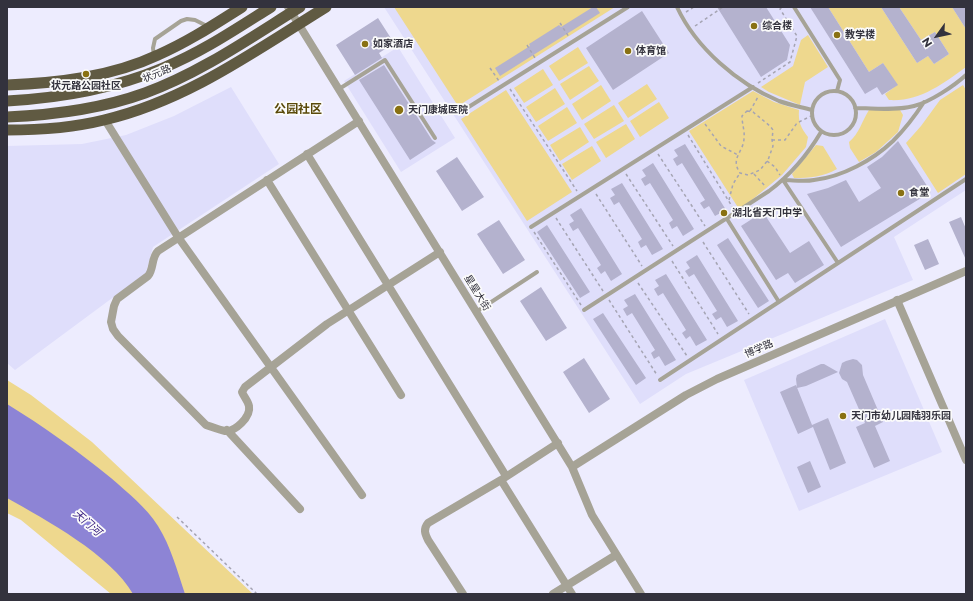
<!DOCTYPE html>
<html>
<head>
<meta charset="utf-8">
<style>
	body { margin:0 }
	#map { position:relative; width:973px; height:601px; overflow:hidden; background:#edecfe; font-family:Montserrat,sans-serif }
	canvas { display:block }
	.frame { position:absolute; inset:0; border:8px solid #33323d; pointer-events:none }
	.north { position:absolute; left:917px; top:16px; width:40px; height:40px; -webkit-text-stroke:3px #fbfbfb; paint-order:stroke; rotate:237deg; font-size:11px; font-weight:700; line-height:16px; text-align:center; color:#33323d }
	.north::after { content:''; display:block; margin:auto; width:14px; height:18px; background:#33323d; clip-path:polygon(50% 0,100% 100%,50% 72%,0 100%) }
</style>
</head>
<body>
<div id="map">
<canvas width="973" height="601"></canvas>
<div class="frame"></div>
<div class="north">N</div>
</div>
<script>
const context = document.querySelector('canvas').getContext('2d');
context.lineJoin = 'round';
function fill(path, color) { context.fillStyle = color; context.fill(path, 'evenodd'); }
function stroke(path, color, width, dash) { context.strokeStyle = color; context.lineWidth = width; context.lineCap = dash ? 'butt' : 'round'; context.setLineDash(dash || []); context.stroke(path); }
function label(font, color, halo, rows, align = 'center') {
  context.font = font + ' Montserrat,"Noto Sans SC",sans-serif'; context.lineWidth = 3.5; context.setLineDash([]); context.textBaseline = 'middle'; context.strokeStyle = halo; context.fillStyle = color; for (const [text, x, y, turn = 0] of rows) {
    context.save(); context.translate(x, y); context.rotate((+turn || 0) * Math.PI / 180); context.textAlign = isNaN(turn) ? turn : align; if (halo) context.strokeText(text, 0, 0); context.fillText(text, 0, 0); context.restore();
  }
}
const built = new Path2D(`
	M 384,7 L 966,7 L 966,190 L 894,237 L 913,280 L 686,374 L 640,404 Z
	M 398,47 L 455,138 L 401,172 L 344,81 Z
	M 231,87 L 279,164 L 153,247 L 146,273 L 15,370 L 7,363 L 7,216 L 8,215 L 7,213 L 7,146 L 82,144 L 126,135 L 174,116 Z
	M 885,319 L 942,452 L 799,511 L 744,380 Z`);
const green = new Path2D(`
	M 394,7 L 615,7 L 458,106 Z
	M 828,7 L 881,7 L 917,63 L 928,56 L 934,64 L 949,54 L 935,32 L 921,40 L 899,7 L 952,7 L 966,29 L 966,67 C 943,84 919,102 889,100 L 885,94 L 897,85 L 883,63 L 869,72 Z
	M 808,35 L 828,67 L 805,82 L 800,105 L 769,92 L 761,87 L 793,66 L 801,40 Z
	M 578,47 L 588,63 L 559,81 L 549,66 Z
	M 589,66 L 599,81 L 570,100 L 560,84 Z
	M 543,69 L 553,85 L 524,103 L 514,88 Z
	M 647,84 L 657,99 L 628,118 L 618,103 Z
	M 601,85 L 611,101 L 582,120 L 572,104 Z
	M 963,85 L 966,90 L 966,174 L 938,193 L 906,143 L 921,126 L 940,100 Z
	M 555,88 L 565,104 L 536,122 L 526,107 Z
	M 506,90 L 572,192 L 527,221 L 461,119 Z
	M 753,91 L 774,102 L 799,110 C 798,122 801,128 808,137 L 806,147 L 782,175 L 753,199 L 739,209 L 689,131 Z
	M 659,102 L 669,118 L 640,137 L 630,121 Z
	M 614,105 L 624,121 L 594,139 L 584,124 Z
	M 567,107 L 577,123 L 548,141 L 538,126 Z
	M 869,110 L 900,110 L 903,115 L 898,132 L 876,152 L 859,162 L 850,148 L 849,142 C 859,134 862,121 869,110 Z
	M 626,124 L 635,139 L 606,158 L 596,142 Z
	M 580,127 L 589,142 L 560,161 L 550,145 Z
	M 816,145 L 823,146 L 837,169 C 823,177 810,178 794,178 L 792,174 Z
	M 592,146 L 601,161 L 572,180 L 562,164 Z
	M 7,380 L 31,395 L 92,442 L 253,594 L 111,594 L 21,520 L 7,513 Z`);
const water = new Path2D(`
	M 7,404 C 43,426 78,451 111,478 C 128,493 146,507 158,526 C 171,547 177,570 185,594 L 133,594 C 111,555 46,520 7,498 Z`);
const building = new Path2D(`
	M 593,7 L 596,7 L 600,13 L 500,76 L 495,68 L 530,46 L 529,44 L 559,25 L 561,27 Z
	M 717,7 L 766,7 L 790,45 L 787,60 L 761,77 Z
	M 810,7 L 828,7 L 869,72 L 883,63 L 898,85 L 882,95 L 877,87 L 865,94 Z
	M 881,7 L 899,7 L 921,40 L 935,32 L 949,54 L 934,64 L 928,56 L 917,63 Z
	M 952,7 L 966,7 L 966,29 Z
	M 642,11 L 669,53 L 613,90 L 586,48 Z
	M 378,18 L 394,43 L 379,53 L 382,58 L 355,75 L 336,45 Z
	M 384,65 L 432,140 L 436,143 L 410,160 L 359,80 Z
	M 898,141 L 931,192 L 841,247 L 807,194 L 828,188 L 846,180 L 859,202 L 881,188 L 867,167 L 882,157 Z
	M 685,144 L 726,210 L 715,216 L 709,206 L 704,209 L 700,203 L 705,200 L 682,163 L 677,166 L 673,159 L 678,156 L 674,150 Z
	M 457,157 L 484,197 L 462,211 L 436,171 Z
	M 653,163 L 694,229 L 683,236 L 677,226 L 672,229 L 669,223 L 673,220 L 650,183 L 645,186 L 641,179 L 646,176 L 642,170 Z
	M 622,183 L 663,249 L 652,255 L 646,245 L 641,248 L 638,242 L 642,239 L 619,202 L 614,205 L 610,198 L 615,195 L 611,189 Z
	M 581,208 L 622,274 L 611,281 L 605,271 L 601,274 L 597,268 L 601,265 L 578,228 L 573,231 L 569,224 L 574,221 L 570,215 Z
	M 763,212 L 790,253 L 809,241 L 824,265 L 795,283 L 788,273 L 776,280 L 741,226 Z
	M 961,217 L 966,229 L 966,260 L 949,222 Z
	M 499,220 L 525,260 L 503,274 L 477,234 Z
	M 547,225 L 590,292 L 580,298 L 537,232 Z
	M 728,238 L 769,301 L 758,308 L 717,245 Z
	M 928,239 L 939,264 L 925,270 L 914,245 Z
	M 697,255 L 738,321 L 727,327 L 721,317 L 716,320 L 712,314 L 717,311 L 694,274 L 689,277 L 685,271 L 690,268 L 686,262 Z
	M 666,274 L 707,340 L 696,346 L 690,336 L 686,339 L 682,333 L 686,330 L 663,293 L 658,296 L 654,289 L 659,286 L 655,280 Z
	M 541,287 L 567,328 L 546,341 L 520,301 Z
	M 635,294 L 676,360 L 665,366 L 659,356 L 654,359 L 651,353 L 655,350 L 632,313 L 627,316 L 623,309 L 628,306 L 624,300 Z
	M 603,313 L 646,378 L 636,385 L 593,319 Z
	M 584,358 L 610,399 L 589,413 L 563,372 Z
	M 853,359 L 857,360 L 862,365 L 863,375 L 883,422 L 875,426 L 890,461 L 874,468 L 856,427 L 865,423 L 847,382 L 842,379 L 839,373 L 842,363 L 846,361 Z
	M 821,364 L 824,364 L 838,372 L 806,386 L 797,388 L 796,379 L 797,375 Z
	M 796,385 L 812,425 L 828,418 L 846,463 L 830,470 L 813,427 L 798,434 L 780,392 Z
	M 810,461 L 821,487 L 808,493 L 797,467 Z`);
const path = new Path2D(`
	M 686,12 L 694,7
	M 560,23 L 569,37
	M 695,26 L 723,7
	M 527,45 L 535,58
	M 490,68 L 499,81
	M 758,83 L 790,62 L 797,36 L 780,9 L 782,7
	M 510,89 L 577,191
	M 747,111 L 753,112 L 770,126 L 773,130 L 772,140 L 773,146 L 768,160 L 760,170 L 748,175 L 740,173 C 730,158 743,153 744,139 C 745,131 742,124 742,116 Z
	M 750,111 L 758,97
	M 705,124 L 721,146 L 738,155
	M 688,135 L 733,208
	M 772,140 L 785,140 L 797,123 L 811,116
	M 658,154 L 705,226
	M 767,161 L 775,167 L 780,175
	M 626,174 L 673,246
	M 754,174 L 765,186
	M 596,194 L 642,266
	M 729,200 L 733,184 L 740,173
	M 556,218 L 603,291
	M 534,232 L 581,305
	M 703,242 L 749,314
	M 672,261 L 718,334
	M 638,283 L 687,356
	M 609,300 L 657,375
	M 177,517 L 257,594`);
const service = new Path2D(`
	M 677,7 C 696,48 738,84 779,101 C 790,105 801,107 812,110
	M 794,7 L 840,80 L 837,91
	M 154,56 L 153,48 L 155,39 L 181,21 L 187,19 L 195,20 L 207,26
	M 339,89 L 385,60 L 435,138
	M812 113a22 22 0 1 1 44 0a22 22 0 1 1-44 0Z
	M 855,108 C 874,108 895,111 914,106 C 930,102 954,86 966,75
	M 459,113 L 628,7
	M 783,180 C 793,180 804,182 814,180 C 842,177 873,160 893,141 C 905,129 915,116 924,102
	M 783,180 L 838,263
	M 727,219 L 779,302
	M 531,227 L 753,87
	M 584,310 L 769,191 C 789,176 808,154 821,132
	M 476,312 L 537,272
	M 660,380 L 966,179`);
const minor = new Path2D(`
	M 288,7 L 572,467 L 592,515 L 641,594
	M 105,120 L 178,237 L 362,495
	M 359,121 L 158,251 C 151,258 154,269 148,276 L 117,299 L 114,306 L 111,322 L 113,329 L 118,336 L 206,425 C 212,427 219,430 225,431 C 235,432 251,417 249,406 C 248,401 244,397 242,392 L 245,387 L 327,324 L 440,252
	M 307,154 L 506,476
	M 267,180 L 401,395
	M 897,300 L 966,460
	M 227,430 L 300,509
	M 572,467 L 686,395 L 717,379 L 966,271
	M 501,480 L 572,594
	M 463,594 L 428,540 C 425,534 423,529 428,523 L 501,480 L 558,443
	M 553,594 L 616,555`);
const trunk = new Path2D(`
	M 7,85 C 58,83 111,77 158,55 C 188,42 215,24 242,7
	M 7,101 C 61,98 113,89 163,68 C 202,52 236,29 271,7
	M 7,117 C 53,115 101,109 145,93 C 200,73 250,38 300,7
	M 7,130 C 39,130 72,128 104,120 C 186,101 255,51 326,7`);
const markers = [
	[754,26,4,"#897112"],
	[837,35,4,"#897112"],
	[365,44,4,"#897112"],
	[628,51,4,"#897112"],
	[86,74,4,"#897112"],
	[399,110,5,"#897112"],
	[901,193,4,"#897112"],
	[724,213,4,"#897112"],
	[843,416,4,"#897112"]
];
const poiNames = [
	["综合楼",762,26],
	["教学楼",845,35],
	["如家酒店",373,44],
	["体育馆",636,51],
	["状元路公园社区",86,86,"center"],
	["天门康城医院",408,110],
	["食堂",909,193],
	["湖北省天门中学",732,213],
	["天门市幼儿园陆羽乐园",851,416]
];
const streetNames = [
	["状元路",157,74,-23],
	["星星大街",477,293,58],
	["博学路",759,349,-24]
];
const waterNames = [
	["天门河",87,523,41]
];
const quarterNames = [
	["公园社区",298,109]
];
fill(built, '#dfdefb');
fill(green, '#eed88e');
fill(water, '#8d84d5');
fill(building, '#b4b2ce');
stroke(path, '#a5a4b3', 1.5, [3, 3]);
stroke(service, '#a6a396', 4);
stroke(minor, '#a6a396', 8);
stroke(trunk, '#605a42', 11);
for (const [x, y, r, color] of markers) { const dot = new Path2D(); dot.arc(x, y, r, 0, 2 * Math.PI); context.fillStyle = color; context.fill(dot); stroke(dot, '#fbfbfb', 1.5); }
label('bold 10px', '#33323d', '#fbfbfb', poiNames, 'left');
label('10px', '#33323d', '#fbfbfb', streetNames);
label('italic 11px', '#3b2282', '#fbfbfb', waterNames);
label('bold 12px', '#5a4a0a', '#fbfbfb', quarterNames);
</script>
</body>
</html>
